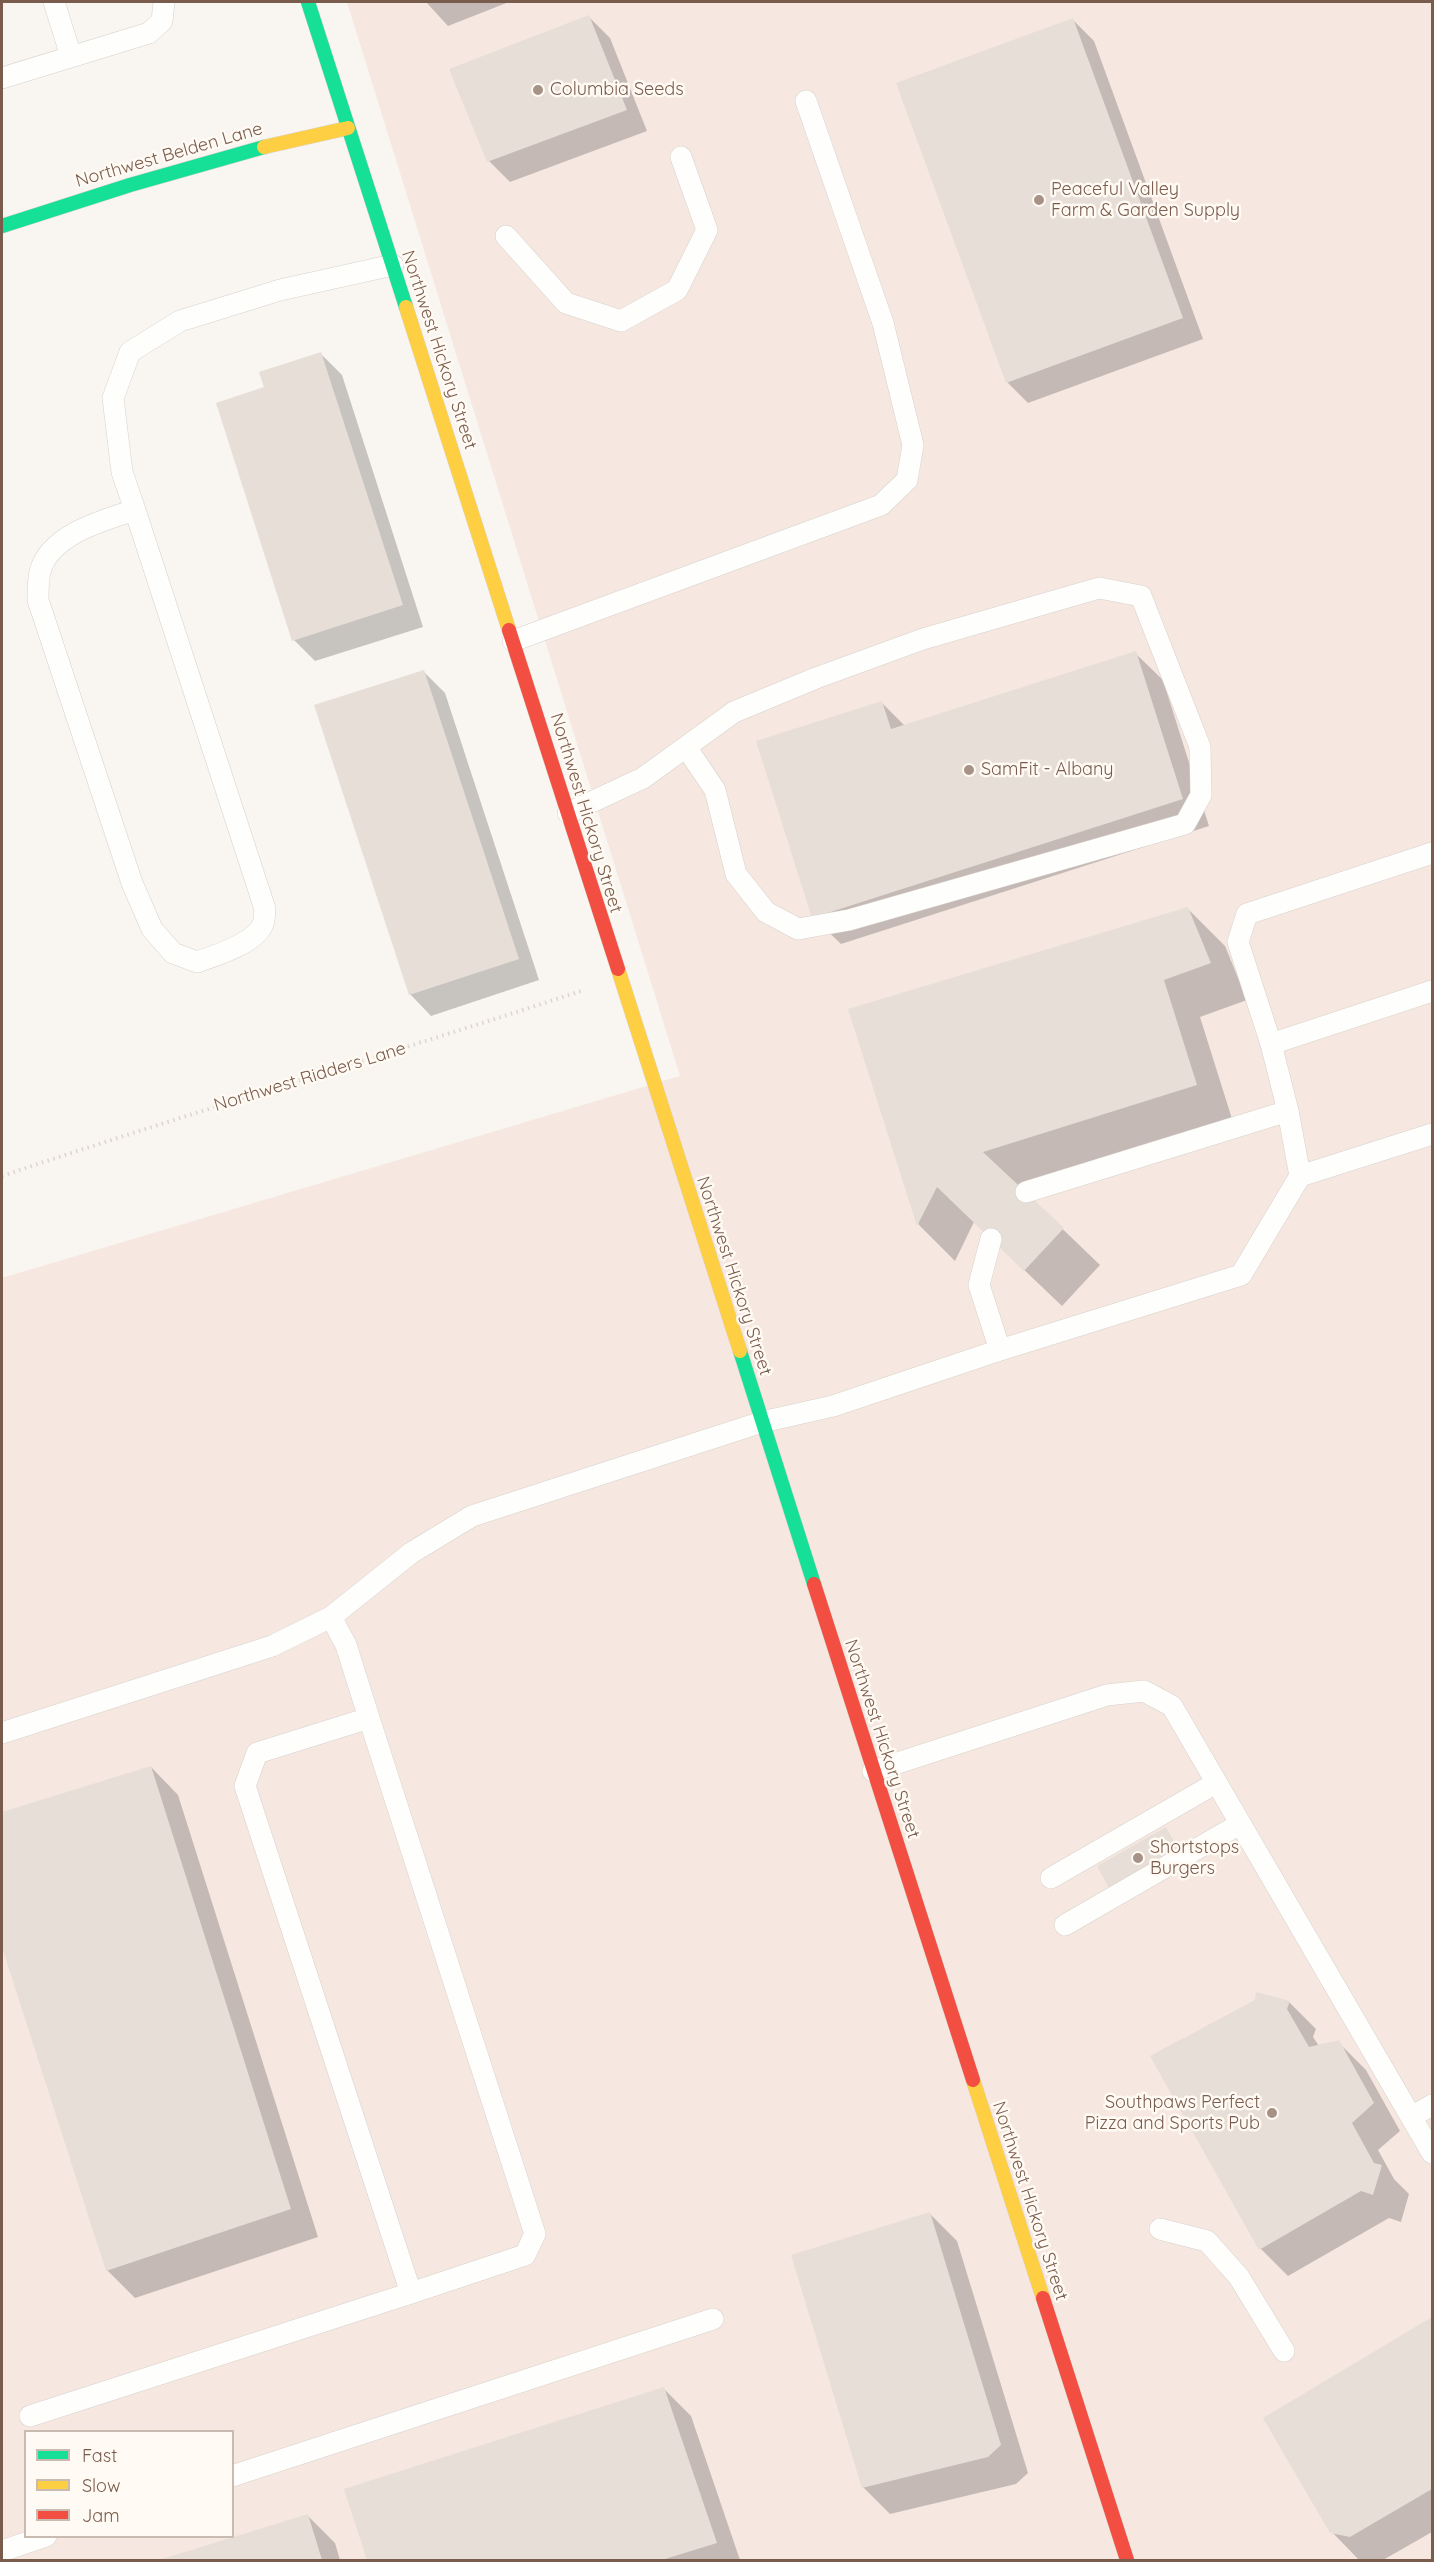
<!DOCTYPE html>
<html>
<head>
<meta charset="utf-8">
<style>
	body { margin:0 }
	#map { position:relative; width:1434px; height:2562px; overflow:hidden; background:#f9f5f0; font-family:Quicksand,sans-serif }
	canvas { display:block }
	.frame { position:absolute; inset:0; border:3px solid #7a5c4d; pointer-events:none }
	.legend { position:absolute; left:24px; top:2430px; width:210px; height:108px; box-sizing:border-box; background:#fffaf3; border:2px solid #cabbb1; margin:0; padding:8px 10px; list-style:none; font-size:18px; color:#7a5c4d }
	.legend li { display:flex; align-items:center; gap:12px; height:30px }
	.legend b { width:30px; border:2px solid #cabbb1 }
</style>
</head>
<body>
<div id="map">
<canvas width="1434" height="2562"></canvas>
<div class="frame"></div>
<ul class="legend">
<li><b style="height:8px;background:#16e098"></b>Fast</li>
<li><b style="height:8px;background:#ffcf43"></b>Slow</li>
<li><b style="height:8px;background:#f24e42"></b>Jam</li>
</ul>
</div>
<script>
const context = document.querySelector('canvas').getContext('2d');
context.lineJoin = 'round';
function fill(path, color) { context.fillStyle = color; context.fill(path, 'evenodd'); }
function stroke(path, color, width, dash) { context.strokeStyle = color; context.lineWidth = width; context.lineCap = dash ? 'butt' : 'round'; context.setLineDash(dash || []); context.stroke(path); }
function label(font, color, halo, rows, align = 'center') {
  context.font = font + ' Quicksand,sans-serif'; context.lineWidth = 5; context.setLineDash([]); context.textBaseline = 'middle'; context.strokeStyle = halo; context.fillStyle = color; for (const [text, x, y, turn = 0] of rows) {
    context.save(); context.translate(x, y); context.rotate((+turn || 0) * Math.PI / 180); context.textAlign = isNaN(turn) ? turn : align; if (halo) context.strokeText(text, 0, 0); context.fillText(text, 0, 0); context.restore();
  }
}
const commercial = new Path2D(`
	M 347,2 L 1432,2 L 1432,2560 L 2,2560 L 2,1278 L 680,1076 ZM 26,2432 L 232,2432 L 232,2536 L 26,2536 Z`);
const shadow = new Path2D(`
	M 426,2 L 509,2 L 448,26 Z
	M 589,17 L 610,38 L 647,131 L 510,182 L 489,161 Z
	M 1073,20 L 1094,41 L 1203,339 L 1028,403 L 1007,382 Z
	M 321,354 L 342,375 L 423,627 L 315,661 L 294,640 L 266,388 Z
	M 1135,653 L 1163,680 L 1209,826 L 841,944 L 813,917 L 882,703 L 905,726 Z
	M 423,671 L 445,693 L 539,980 L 431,1016 L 410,994 Z
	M 1188,909 L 1225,946 L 1247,1000 L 1200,1017 L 1233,1122 L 1020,1188 L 1100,1265 L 1062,1306 L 974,1222 L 955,1261 L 919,1225 L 850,1010 Z
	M 151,1767 L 178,1795 L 318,2237 L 135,2298 L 108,2271 L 2,1942 L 2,1814 Z
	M 1166,1829 L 1184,1858 L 1118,1895 Z
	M 1289,2002 L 1316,2029 L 1313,2037 L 1319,2046 L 1338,2042 L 1366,2070 L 1400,2131 L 1378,2150 L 1394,2179 L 1409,2194 L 1401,2222 L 1389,2218 L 1288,2276 L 1261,2249 L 1152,2056 Z
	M 930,2214 L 957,2241 L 1028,2473 L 1016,2484 L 890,2514 L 863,2487 Z
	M 1432,2319 L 1432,2532 L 1383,2560 L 1359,2560 L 1332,2532 L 1265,2418 Z
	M 664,2389 L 691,2416 L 740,2560 L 369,2560 L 346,2490 Z
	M 308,2516 L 335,2543 L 340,2560 L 163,2560 Z`);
const building = new Path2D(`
	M 589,15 L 627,110 L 487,162 L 449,69 Z
	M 1073,18 L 1183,318 L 1006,383 L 896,83 Z
	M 321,352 L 403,605 L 292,641 L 216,403 L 264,387 L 259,372 Z
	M 1136,651 L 1183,799 L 812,918 L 756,741 L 882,701 L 891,729 Z
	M 424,670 L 519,959 L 409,995 L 314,705 Z
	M 1188,907 L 1211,963 L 1164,980 L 1197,1085 L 983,1152 L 1064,1228 L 1024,1271 L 937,1187 L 917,1226 L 848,1009 Z
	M 151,1766 L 291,2209 L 106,2271 L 2,1947 L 2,1812 Z
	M 1166,1827 L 1178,1850 L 1110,1890 L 1097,1866 Z
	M 1256,1992 L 1290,2001 L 1287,2009 L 1309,2047 L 1339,2040 L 1374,2103 L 1352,2123 L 1374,2163 L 1382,2165 L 1373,2195 L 1361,2191 L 1259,2250 L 1150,2056 L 1255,2000 Z
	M 930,2212 L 1001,2445 L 988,2457 L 862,2488 L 791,2255 Z
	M 1432,2317 L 1432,2489 L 1350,2537 L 1330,2533 L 1263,2418 Z
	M 664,2387 L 717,2543 L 662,2560 L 367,2560 L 344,2489 Z
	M 308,2514 L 322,2560 L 159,2560 Z`);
const path = new Path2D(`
	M 2,1176 C 195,1111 390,1054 584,990`);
const lane = new Path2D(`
	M 54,2 L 71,56
	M 2,78 L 149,33 L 162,21 L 164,2
	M 506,236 L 566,303 L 621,321 L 677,290 L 707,230 L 681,157
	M 135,510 C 103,520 49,535 40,572 C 38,581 38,591 38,600 L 132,883 L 152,929 L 173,953 L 197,962 C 215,956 256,943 263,924 C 265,920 264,914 265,909 L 135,510 L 122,472 L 113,398 L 130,352 L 180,321 L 280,290 L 393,265
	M 513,641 L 881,505 L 907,480 L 913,445 L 883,323 L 806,101
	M 568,813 L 643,778 L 734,712 L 816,678 L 923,639 L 1099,588 L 1141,596 L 1200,747 L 1201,795 L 1185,824 L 849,920 L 798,929 L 766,912 L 736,874 L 715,790 L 686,747
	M 1271,1044 L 1432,991
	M 1288,1111 L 1300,1176
	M 1026,1192 L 1288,1111 L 1271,1044 L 1238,942 L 1247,914 L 1432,853
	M 991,1239 L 979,1285 L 1000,1350
	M 369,1718 L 535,2234 L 525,2255 L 411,2293
	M 2,1733 L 272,1646 L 331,1617 L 411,1553 L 472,1516 L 762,1422 L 833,1406 L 1000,1350 L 1241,1275 L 1300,1176 L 1432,1134
	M 873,1771 L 1107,1695 L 1144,1691 L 1172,1706 L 1432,2153
	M 1051,1878 L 1216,1783
	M 1065,1925 L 1240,1824
	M 1411,2117 L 1432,2105
	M 1160,2229 L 1207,2241 L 1239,2277 L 1284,2351
	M 30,2416 L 411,2293 L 245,1786 L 257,1753 L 369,1718 L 346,1645 L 331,1617
	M 232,2476 L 713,2319
	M 2,2551 L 46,2536`);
const fast = new Path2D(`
	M 308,2 L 406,307
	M 2,226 L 130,185 L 264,147
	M 740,1351 L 814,1584`);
const slow = new Path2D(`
	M 264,147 L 348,128
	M 406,307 L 509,630
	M 618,969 L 740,1351
	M 973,2080 L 1043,2298`);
const jam = new Path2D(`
	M 509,630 L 618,969
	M 814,1584 L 973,2080
	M 1043,2298 L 1127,2560`);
const markers = [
	[538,90,6,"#a69286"],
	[1039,200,6,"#a69286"],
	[969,770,6,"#a69286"],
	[1138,1858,6,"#a69286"],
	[1272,2113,6,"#a69286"]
];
const poiNames = [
	["Columbia Seeds",550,90],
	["Peaceful Valley",1051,190],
	["Farm & Garden Supply",1051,211],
	["SamFit - Albany",981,770],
	["Shortstops",1150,1848],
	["Burgers",1150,1869],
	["Southpaws Perfect",1260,2103,"right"],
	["Pizza and Sports Pub",1260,2124,"right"]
];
const streetNames = [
	["Northwest Belden Lane",169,155,-16],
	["Northwest Hickory Street",439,350,72],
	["Northwest Hickory Street",586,813,73],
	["Northwest Ridders Lane",310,1077,-17],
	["Northwest Hickory Street",734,1276,72],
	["Northwest Hickory Street",882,1739,72],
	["Northwest Hickory Street",1030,2201,72]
];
fill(commercial, '#f6e8e1');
fill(shadow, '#0003');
fill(building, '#e6ded7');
stroke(lane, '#d7d1cb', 22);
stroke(fast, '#d9d2cb', 15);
stroke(slow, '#d9d2cb', 15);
stroke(jam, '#d9d2cb', 15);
stroke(path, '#dcd5d0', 4, [1.5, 4.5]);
stroke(lane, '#fefefd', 21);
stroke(fast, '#16e098', 14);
stroke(slow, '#ffcf43', 14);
stroke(jam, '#f24e42', 14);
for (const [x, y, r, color] of markers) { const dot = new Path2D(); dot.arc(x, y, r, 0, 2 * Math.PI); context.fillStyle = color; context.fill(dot); stroke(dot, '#fffaf3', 2); }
label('18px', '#7a5c4d', '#fffaf3', poiNames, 'left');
label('18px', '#7a5c4d', '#fffaf3', streetNames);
</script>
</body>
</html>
